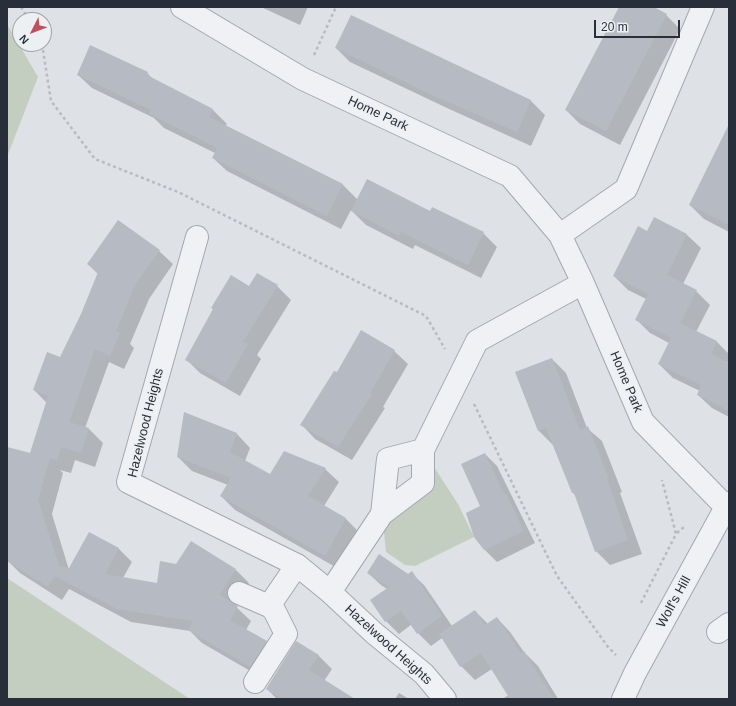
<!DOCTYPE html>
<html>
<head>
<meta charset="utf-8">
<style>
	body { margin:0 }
	#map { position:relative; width:736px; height:706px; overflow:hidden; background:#dee1e6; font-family:Helvetica,sans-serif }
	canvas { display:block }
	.frame { position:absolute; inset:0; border:8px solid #292f3a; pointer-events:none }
	.north { position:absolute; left:12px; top:12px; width:40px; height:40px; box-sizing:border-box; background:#edf0f3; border:1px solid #9fa3a9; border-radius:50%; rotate:228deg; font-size:11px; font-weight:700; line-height:16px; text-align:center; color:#292f3a }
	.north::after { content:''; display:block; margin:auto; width:14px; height:18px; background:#bd5160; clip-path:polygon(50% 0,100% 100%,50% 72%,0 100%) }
	.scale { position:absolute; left:594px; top:20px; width:86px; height:18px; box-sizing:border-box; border:2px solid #292f3a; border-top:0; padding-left:5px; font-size:12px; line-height:14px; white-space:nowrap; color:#292f3a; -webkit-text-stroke:3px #edf0f3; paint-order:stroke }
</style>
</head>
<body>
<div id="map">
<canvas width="736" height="706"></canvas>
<div class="frame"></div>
<div class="north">N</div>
<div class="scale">20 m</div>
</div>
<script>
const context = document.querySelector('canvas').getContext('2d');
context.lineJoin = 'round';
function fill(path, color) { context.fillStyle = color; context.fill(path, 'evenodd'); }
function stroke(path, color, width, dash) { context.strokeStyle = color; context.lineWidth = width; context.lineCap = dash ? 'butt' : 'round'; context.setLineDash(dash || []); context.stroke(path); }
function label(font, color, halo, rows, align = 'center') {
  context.font = font + ' Helvetica,sans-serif'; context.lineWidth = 4; context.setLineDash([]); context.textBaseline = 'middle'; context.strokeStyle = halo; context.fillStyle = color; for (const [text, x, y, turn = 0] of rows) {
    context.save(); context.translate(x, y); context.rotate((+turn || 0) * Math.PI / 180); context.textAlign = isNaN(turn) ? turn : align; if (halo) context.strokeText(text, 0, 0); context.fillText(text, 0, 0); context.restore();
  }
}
const green = new Path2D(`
	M 7,24 L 38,77 L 7,157 Z
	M 423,450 L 458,504 L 474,537 L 415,566 L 405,565 L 386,552 L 382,514 L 423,483 Z
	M 7,578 L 190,699 L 7,699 Z`);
const shadow = new Path2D(`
	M 261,7 L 308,7 L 300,25 Z
	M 620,7 L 652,7 L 666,15 L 680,29 L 620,145 L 580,124 L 566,110 Z
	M 351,16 L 531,101 L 545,115 L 531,146 L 447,108 L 350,62 L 336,48 Z
	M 147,73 L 154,80 L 213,110 L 227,124 L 225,126 L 343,185 L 358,200 L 431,213 L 483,233 L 497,247 L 481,278 L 415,245 L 413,249 L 366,225 L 351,210 L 341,229 L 227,171 L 213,158 L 215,153 L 164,128 L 154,118 L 92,88 L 78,75 Z
	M 729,127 L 729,232 L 704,219 L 690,205 Z
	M 655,219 L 687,235 L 701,248 L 683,284 L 696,291 L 710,305 L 696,332 L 717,342 L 729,354 L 729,359 L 727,363 L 729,364 L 729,417 L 712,408 L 698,395 L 700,391 L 673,378 L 659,364 L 669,343 L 650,333 L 636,319 L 646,299 L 628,290 L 614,276 L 648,233 Z
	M 159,251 L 173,264 L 149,299 L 130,344 L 134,348 L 124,369 L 109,362 L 85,428 L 89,429 L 103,443 L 95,467 L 75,460 L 71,473 L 60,470 L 63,473 L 52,514 L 69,570 L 118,548 L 132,562 L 123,578 L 157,584 L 236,570 L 249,583 L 235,606 L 251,621 L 246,630 L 266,642 L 280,655 L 264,679 L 202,643 L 190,631 L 131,622 L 69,589 L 62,600 L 20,573 L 7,560 L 7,449 L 31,454 L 47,403 L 34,390 L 61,358 L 82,314 L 98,274 L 88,264 Z
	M 277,286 L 291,300 L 257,355 L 261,359 L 240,396 L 200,373 L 186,359 L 214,310 L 249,288 Z
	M 394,351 L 408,364 L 383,407 L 385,408 L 352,460 L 315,439 L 302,425 L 337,374 Z
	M 552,359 L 566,373 L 587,428 L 602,441 L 622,492 L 620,493 L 642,554 L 610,565 L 596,551 L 576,496 L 573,493 L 553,445 L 539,431 L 516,372 Z
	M 185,414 L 237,434 L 250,448 L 245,461 L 270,476 L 325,469 L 339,482 L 324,506 L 346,519 L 360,533 L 339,569 L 235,510 L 221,496 L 228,485 L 192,471 L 178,457 Z
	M 485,454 L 497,466 L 535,543 L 497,562 L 485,550 L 475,537 L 481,506 Z
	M 368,573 L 408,575 L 411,573 L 424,585 L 452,626 L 475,611 L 488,624 L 497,618 L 510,632 L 524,652 L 538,666 L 558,699 L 502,699 L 509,695 L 492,669 L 475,680 L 461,666 L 442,638 L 431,646 L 418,633 L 412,624 L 399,634 L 386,621 L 371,600 L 387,589 L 381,585 Z
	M 318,655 L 332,669 L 324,681 L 347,699 L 277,699 L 267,689 Z
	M 399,693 L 409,699 L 395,699 Z`);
const building = new Path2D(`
	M 619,7 L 654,7 L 667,14 L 606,131 L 565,110 Z
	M 351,15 L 531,100 L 517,132 L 432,95 L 335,48 Z
	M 90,45 L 148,72 L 147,75 L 213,109 L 209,117 L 343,184 L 327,216 L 212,158 L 217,148 L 149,114 L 151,110 L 77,75 Z
	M 729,124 L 729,225 L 689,205 Z
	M 367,179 L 430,211 L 432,207 L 484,232 L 468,265 L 401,232 L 399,236 L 351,211 Z
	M 654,217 L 687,234 L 667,275 L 697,290 L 680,323 L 717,341 L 711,354 L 729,363 L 729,411 L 697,395 L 701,385 L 658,364 L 671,338 L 635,320 L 648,294 L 613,276 L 638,226 L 647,231 Z
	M 118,220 L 160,250 L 135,285 L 116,331 L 120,333 L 110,356 L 95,349 L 69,422 L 89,428 L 81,453 L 61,447 L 57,460 L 30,453 L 48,396 L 33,390 L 47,352 L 60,357 L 81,314 L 98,272 L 87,264 Z
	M 257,273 L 278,285 L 243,342 L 248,344 L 226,383 L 185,360 L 213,309 L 211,308 L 231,275 L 249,286 Z
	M 361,330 L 395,350 L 370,393 L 372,394 L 338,447 L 300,425 L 334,371 L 337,372 Z
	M 552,358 L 580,430 L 588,426 L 609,479 L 607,479 L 628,540 L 595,552 L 574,493 L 572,493 L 546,428 L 538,431 L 515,372 Z
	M 184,412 L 237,433 L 230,452 L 270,474 L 284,451 L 326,468 L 308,496 L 346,518 L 325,556 L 220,496 L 231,478 L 177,457 Z
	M 7,447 L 50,458 L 38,500 L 59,566 L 69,568 L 89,532 L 119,548 L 105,574 L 157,583 L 160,561 L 176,564 L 191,541 L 236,569 L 220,595 L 238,606 L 230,620 L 267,641 L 250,667 L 188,630 L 193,621 L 117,609 L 55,576 L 48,587 L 7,561 Z
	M 485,453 L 504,494 L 506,494 L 524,531 L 484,550 L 474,537 L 466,513 L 480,506 L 461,464 Z
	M 379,554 L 408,574 L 412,571 L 442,616 L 417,634 L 401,611 L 385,622 L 370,600 L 389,587 L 367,573 Z
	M 475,610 L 485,625 L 497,617 L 521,653 L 524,651 L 554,699 L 510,699 L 481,653 L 460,667 L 439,634 Z
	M 296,641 L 319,655 L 309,670 L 355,699 L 282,699 L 266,689 Z`);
const path = new Path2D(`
	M 21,7 L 29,20
	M 42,44 L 51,101 L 95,159 L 178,192 L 426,316 L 445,349
	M 314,55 L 336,7
	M 474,404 L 557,576 L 608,647 L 616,655
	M 677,533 L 685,526
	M 641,603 L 676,534 L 662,480`);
const minor = new Path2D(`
	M 182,7 L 303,79 L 510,176 L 560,235 L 583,283 L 643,422 L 726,507
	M 560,235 L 626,189 L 703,7
	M 197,237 L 128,482 L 297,565 L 330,592 L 374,633 L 424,674 L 445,699
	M 382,514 L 388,459 L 423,450
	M 330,592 L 382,514 L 423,483 L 423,450 L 477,341 L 583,283
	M 239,593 L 269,606 L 274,610 L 286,634 L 255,682
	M 269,606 L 297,565
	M 718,632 L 729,624
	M 623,699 L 635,673 L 726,507 L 729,503`);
const streetNames = [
	["Home Park",378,114,25],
	["Home Park",626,382,67],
	["Hazelwood Heights",146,423,-76],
	["Wolf's Hill",674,602,-61],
	["Hazelwood Heights",388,645,42]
];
fill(green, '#c3cec0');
fill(shadow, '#0003');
fill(building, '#b6bac2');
stroke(minor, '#a4a8af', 24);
stroke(path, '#b8bbc0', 2.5, [3, 3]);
stroke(minor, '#f0f1f4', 22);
label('13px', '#292f3a', '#edf0f3', streetNames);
</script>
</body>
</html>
